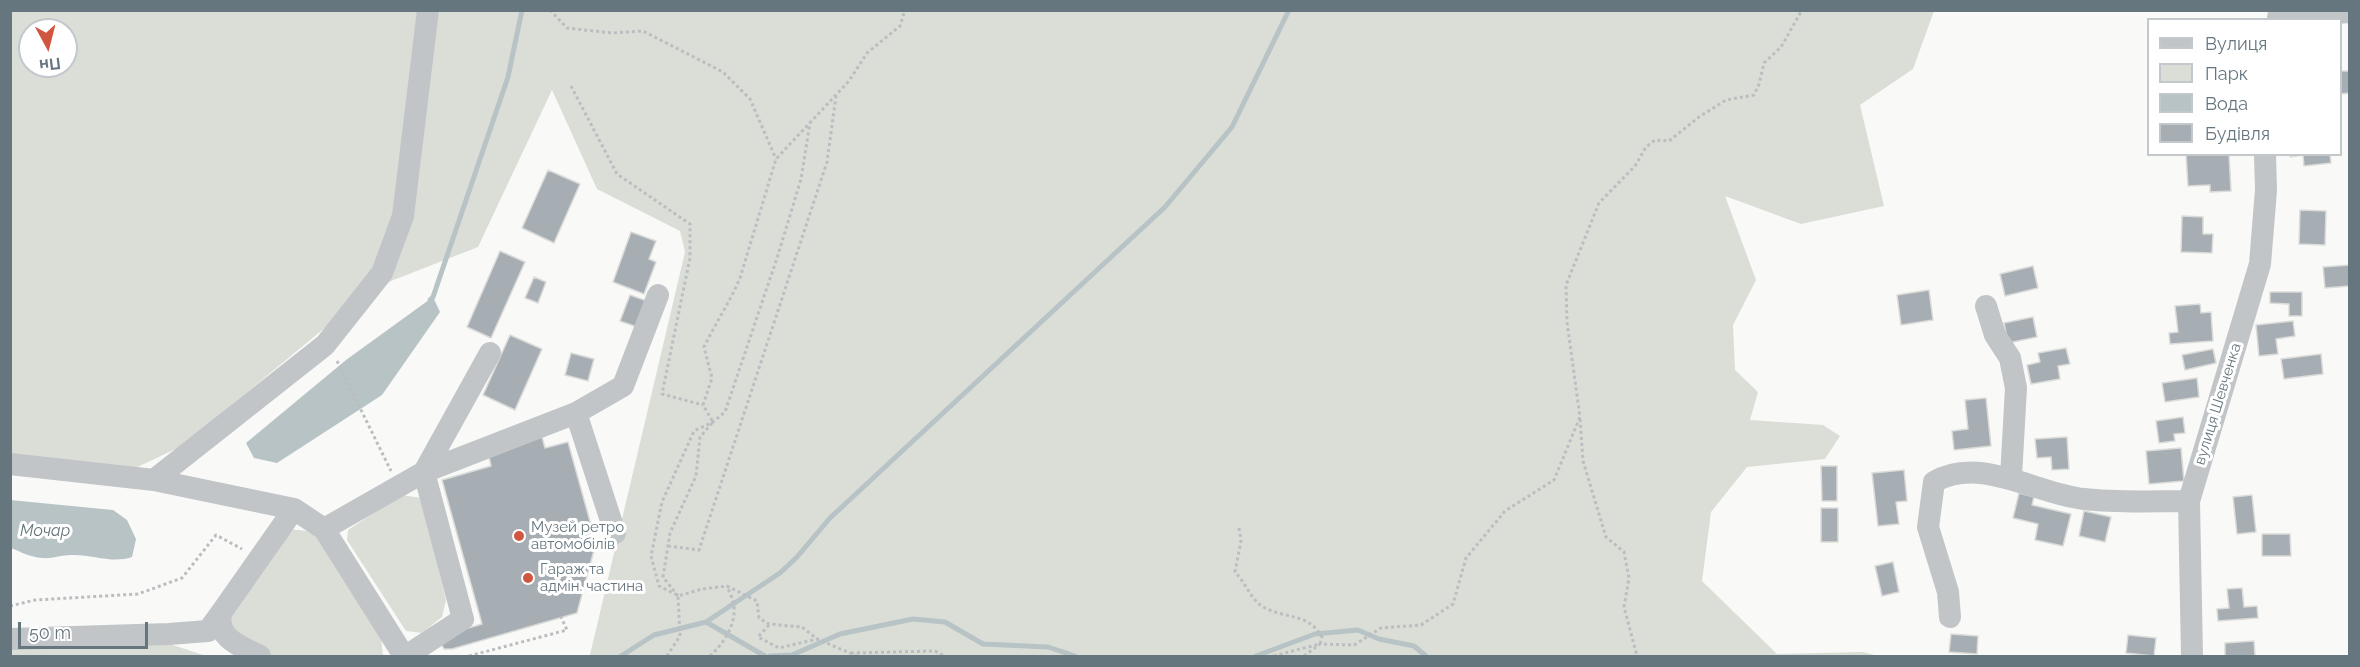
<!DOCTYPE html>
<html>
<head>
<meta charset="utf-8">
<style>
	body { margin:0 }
	#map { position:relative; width:2360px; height:667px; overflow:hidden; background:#f9f9f7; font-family:Raleway,sans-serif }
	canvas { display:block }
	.frame { position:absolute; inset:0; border:12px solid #66767f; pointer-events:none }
	.legend { position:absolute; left:2147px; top:18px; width:195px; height:138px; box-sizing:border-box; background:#fff; border:2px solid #c2c8cc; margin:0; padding:8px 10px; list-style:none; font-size:18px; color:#66767f }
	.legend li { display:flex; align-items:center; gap:12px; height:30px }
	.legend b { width:30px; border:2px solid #c2c8cc }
	.north { position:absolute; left:18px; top:18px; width:60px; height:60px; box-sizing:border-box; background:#fff; border:2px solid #c2c8cc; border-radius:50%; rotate:173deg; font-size:16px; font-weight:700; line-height:24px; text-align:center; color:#66767f }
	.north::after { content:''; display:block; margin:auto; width:21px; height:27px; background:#d1563f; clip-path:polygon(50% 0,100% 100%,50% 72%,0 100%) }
	.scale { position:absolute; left:18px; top:622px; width:130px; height:27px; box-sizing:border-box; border:3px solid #66767f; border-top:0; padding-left:8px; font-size:18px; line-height:21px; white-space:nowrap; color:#66767f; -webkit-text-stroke:4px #fff; paint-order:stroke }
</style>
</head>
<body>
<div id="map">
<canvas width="2360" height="667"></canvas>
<div class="frame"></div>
<ul class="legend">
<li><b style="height:8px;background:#c1c5c8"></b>Вулиця</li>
<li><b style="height:16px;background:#daded7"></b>Парк</li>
<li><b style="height:16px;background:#b8c3c6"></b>Вода</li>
<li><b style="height:16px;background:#a6aeb3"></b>Будівля</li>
</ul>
<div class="north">Пн</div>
<div class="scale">50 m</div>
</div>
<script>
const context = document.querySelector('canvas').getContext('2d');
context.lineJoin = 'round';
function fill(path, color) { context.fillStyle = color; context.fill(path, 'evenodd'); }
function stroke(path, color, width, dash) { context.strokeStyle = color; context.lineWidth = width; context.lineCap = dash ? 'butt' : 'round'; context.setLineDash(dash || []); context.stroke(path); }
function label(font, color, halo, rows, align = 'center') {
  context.font = font + ' Raleway,sans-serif'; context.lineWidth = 6; context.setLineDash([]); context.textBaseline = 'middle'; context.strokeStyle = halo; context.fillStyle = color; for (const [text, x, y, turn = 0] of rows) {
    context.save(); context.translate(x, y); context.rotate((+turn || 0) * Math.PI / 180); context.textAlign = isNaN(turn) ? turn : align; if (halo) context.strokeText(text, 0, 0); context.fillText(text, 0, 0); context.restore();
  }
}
const green = new Path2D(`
	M 11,11 L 1934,11 L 1913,69 L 1860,105 L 1884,206 L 1801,224 L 1725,196 L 1756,280 L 1733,325 L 1735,370 L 1758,392 L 1750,420 L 1823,425 L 1840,436 L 1825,459 L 1747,467 L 1711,512 L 1702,581 L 1777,654 L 1863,652 L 1878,656 L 586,656 L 590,655 L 685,252 L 680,231 L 597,189 L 552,90 L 478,247 L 373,288 L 182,446 L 129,471 L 11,454 ZM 30,30 L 66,30 L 66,66 L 30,66 Z
	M 401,495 L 422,498 L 446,600 L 442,617 L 422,633 L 406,631 L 347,540 L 348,530 Z
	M 288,529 L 309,531 L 318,538 L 381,637 L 383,656 L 273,656 L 230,631 L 227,611 Z
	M 167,643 L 206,656 L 11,656 L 10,645 Z`);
const water = new Path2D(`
	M 433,297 L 440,312 L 382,395 L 277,463 L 254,458 L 246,443 L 346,360 Z
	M 10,500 L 113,510 L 127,520 L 136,539 L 132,557 C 112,564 92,554 71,555 C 61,555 52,559 42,558 C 30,557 21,552 11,548 Z`);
const stream = new Path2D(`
	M 430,300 L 433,297 L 508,77 L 522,10
	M 706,622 L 765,656
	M 621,656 L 654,635 L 706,622 L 780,573 L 797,557 L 830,518 L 1165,207 L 1232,127 L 1289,10
	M 770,656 L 792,655 L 840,634 L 913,619 L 945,622 L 983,644 L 1048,647 L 1075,656
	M 1256,656 L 1315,634 L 1358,630 L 1379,639 L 1414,646 L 1426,656`);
const building = new Path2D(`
	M 2340,71 L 2350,71 L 2350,93 L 2340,94 Z
	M 2186,154 L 2229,154 L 2231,191 L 2210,192 L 2210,185 L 2188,186 Z
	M 2290,154 L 2330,154 L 2331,163 L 2304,166 L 2303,155 L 2290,157 Z
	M 548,170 L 580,184 L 554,243 L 522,228 Z
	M 2300,210 L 2326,211 L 2325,245 L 2299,244 Z
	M 2182,216 L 2203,217 L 2203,234 L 2213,234 L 2212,253 L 2181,252 Z
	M 631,232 L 656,241 L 649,259 L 656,262 L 644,294 L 613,282 Z
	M 500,251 L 525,262 L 491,338 L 467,327 Z
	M 2350,265 L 2350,286 L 2325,288 L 2323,267 Z
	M 2033,266 L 2038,288 L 2005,296 L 2000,274 Z
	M 534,277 L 546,282 L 538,303 L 525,298 Z
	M 1929,290 L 1933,320 L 1901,325 L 1897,295 Z
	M 2270,292 L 2302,292 L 2302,316 L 2289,316 L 2289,304 L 2270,303 Z
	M 630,295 L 647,301 L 637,327 L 620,321 Z
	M 2200,304 L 2201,313 L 2211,312 L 2213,341 L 2170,344 L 2169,333 L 2178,332 L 2175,306 Z
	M 2033,317 L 2037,337 L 2008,343 L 2004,323 Z
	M 2293,321 L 2295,336 L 2276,339 L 2278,354 L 2259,356 L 2256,325 Z
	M 510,335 L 542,349 L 515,410 L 483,395 Z
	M 2066,348 L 2070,364 L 2058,366 L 2060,379 L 2031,384 L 2027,365 L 2040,362 L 2038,353 Z
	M 2213,349 L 2216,363 L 2185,370 L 2182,355 Z
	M 571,353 L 594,359 L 588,381 L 565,375 Z
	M 2321,354 L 2323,374 L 2284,379 L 2281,359 Z
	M 2197,378 L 2199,397 L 2165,402 L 2162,383 Z
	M 1986,398 L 1991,446 L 1954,450 L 1952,431 L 1968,429 L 1965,400 Z
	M 2183,417 L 2185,433 L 2174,434 L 2175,441 L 2159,443 L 2156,421 Z
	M 542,437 L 545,448 L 568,442 L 596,543 L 577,613 L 452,649 L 444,649 L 440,642 L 445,635 L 482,624 L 442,480 L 491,466 L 488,452 Z
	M 2067,437 L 2069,469 L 2052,470 L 2051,457 L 2037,458 L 2035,439 Z
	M 2181,448 L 2184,481 L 2149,484 L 2146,451 Z
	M 1821,466 L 1837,466 L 1837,501 L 1822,501 Z
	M 1904,470 L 1907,501 L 1896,502 L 1899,524 L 1878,526 L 1872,473 Z
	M 2019,493 L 2034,497 L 2032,505 L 2071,514 L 2063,546 L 2035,540 L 2038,524 L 2013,518 Z
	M 2252,495 L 2256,532 L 2237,534 L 2233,497 Z
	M 1821,508 L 1838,508 L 1838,542 L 1821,542 Z
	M 2084,511 L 2111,517 L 2105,542 L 2079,536 Z
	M 2262,534 L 2290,534 L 2291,556 L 2262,556 Z
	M 1893,562 L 1899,592 L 1882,596 L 1875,566 Z
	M 2242,588 L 2244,607 L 2257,606 L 2258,618 L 2218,621 L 2217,609 L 2229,608 L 2227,589 Z
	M 1951,634 L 1978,636 L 1977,654 L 1949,652 Z
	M 2128,635 L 2156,638 L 2154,656 L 2126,653 Z
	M 2254,641 L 2255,656 L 2225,656 L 2225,643 Z`);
const path = new Path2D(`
	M 550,10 L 567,28 L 612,33 L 643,31 L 723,72 L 750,99 L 776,159
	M 571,86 L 617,174 L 690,224 L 690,258 L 662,394 L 703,405
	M 337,361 L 391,471
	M 1580,419 L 1583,461 L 1606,537 L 1624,552 L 1629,578 L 1624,607 L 1637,656
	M 1239,528 L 1241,541 L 1235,572 C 1246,583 1251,601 1265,608 C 1287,619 1308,613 1322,637 L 1320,644 L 1273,656
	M 668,546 L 699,550 L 827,162 L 836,96
	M 677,595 L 659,586 L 651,556 L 662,502 L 694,431 L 713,422 L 725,412 L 778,255 L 801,179 L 810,123
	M 678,596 L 663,577 L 670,533 L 696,476 L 700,437 L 713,422 L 703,405 L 712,378 L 704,347 C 715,324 730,302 740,278 L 776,159 L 849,81 L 867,53 L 900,26 L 905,10
	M 10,606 L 35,600 L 138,594 L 182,578 L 216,535 L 242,549
	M 769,625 L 758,637 L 779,648 L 817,639
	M 851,653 L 935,651 L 944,656
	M 469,656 L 567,630 L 561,617
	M 667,656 L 680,636 L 678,596 L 702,589 L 727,586 L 757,601 L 759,618 L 769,624 L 802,627 L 817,639 L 857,656
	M 710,656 C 724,643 736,625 734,605 C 733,599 729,591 727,586
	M 1304,656 L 1320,644 L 1354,645 L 1381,628 L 1421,625 L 1453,604 L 1466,558 L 1505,511 L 1554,480 L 1580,417 L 1567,322 L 1566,285 L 1599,203 L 1635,166 L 1646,147 L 1655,140 L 1669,141 L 1699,117 L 1726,100 L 1754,95 L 1759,84 L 1764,63 L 1781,47 L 1802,10`);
const minor = new Path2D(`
	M 2278,17 L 2350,12
	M 1986,306 L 1995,335 L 2010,358 L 2016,388 L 2011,477
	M 576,413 L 615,533
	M 10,464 L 154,480 L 294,509 L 324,529 L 404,656
	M 154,480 L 325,345 L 382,273 L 403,216 L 428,10
	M 324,529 L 424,472 L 490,353
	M 1950,617 L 1948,592 L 1928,527 L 1934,482 C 1980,455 2036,494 2084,499 C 2118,503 2154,501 2189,501
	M 10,639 L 169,634 L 208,631 L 221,613
	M 260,656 C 241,646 216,639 221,613 L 294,509
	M 406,656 L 463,619 L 424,472 L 576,413 L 623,386 L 658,295
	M 2192,656 L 2189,501 L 2260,264 L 2266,190 L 2265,154`);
const markers = [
	[519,536,6,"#d1563f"],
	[528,578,6,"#d1563f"]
];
const streetNames = [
	["вулиця Шевченка",2218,404,-73]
];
const poiNames = [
	["Музей ретро",531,527],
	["автомобілів",531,544],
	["Гараж та",540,569],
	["адмін. частина",540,586]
];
const waterNames = [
	["Мочар",45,531]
];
fill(green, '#daded7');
fill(water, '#b8c3c6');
stroke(stream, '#b8c3c6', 5);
fill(building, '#a6aeb3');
stroke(building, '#dbdbd9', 1.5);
stroke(path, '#bbbec0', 3, [3, 3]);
stroke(minor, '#c1c5c8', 22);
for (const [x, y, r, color] of markers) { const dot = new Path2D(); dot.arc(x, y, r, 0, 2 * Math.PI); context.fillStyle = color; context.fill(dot); stroke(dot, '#fff', 2); }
label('15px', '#66767f', '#fff', streetNames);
label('15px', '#66767f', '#fff', poiNames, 'left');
label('italic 16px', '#627478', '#fff', waterNames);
</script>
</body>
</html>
